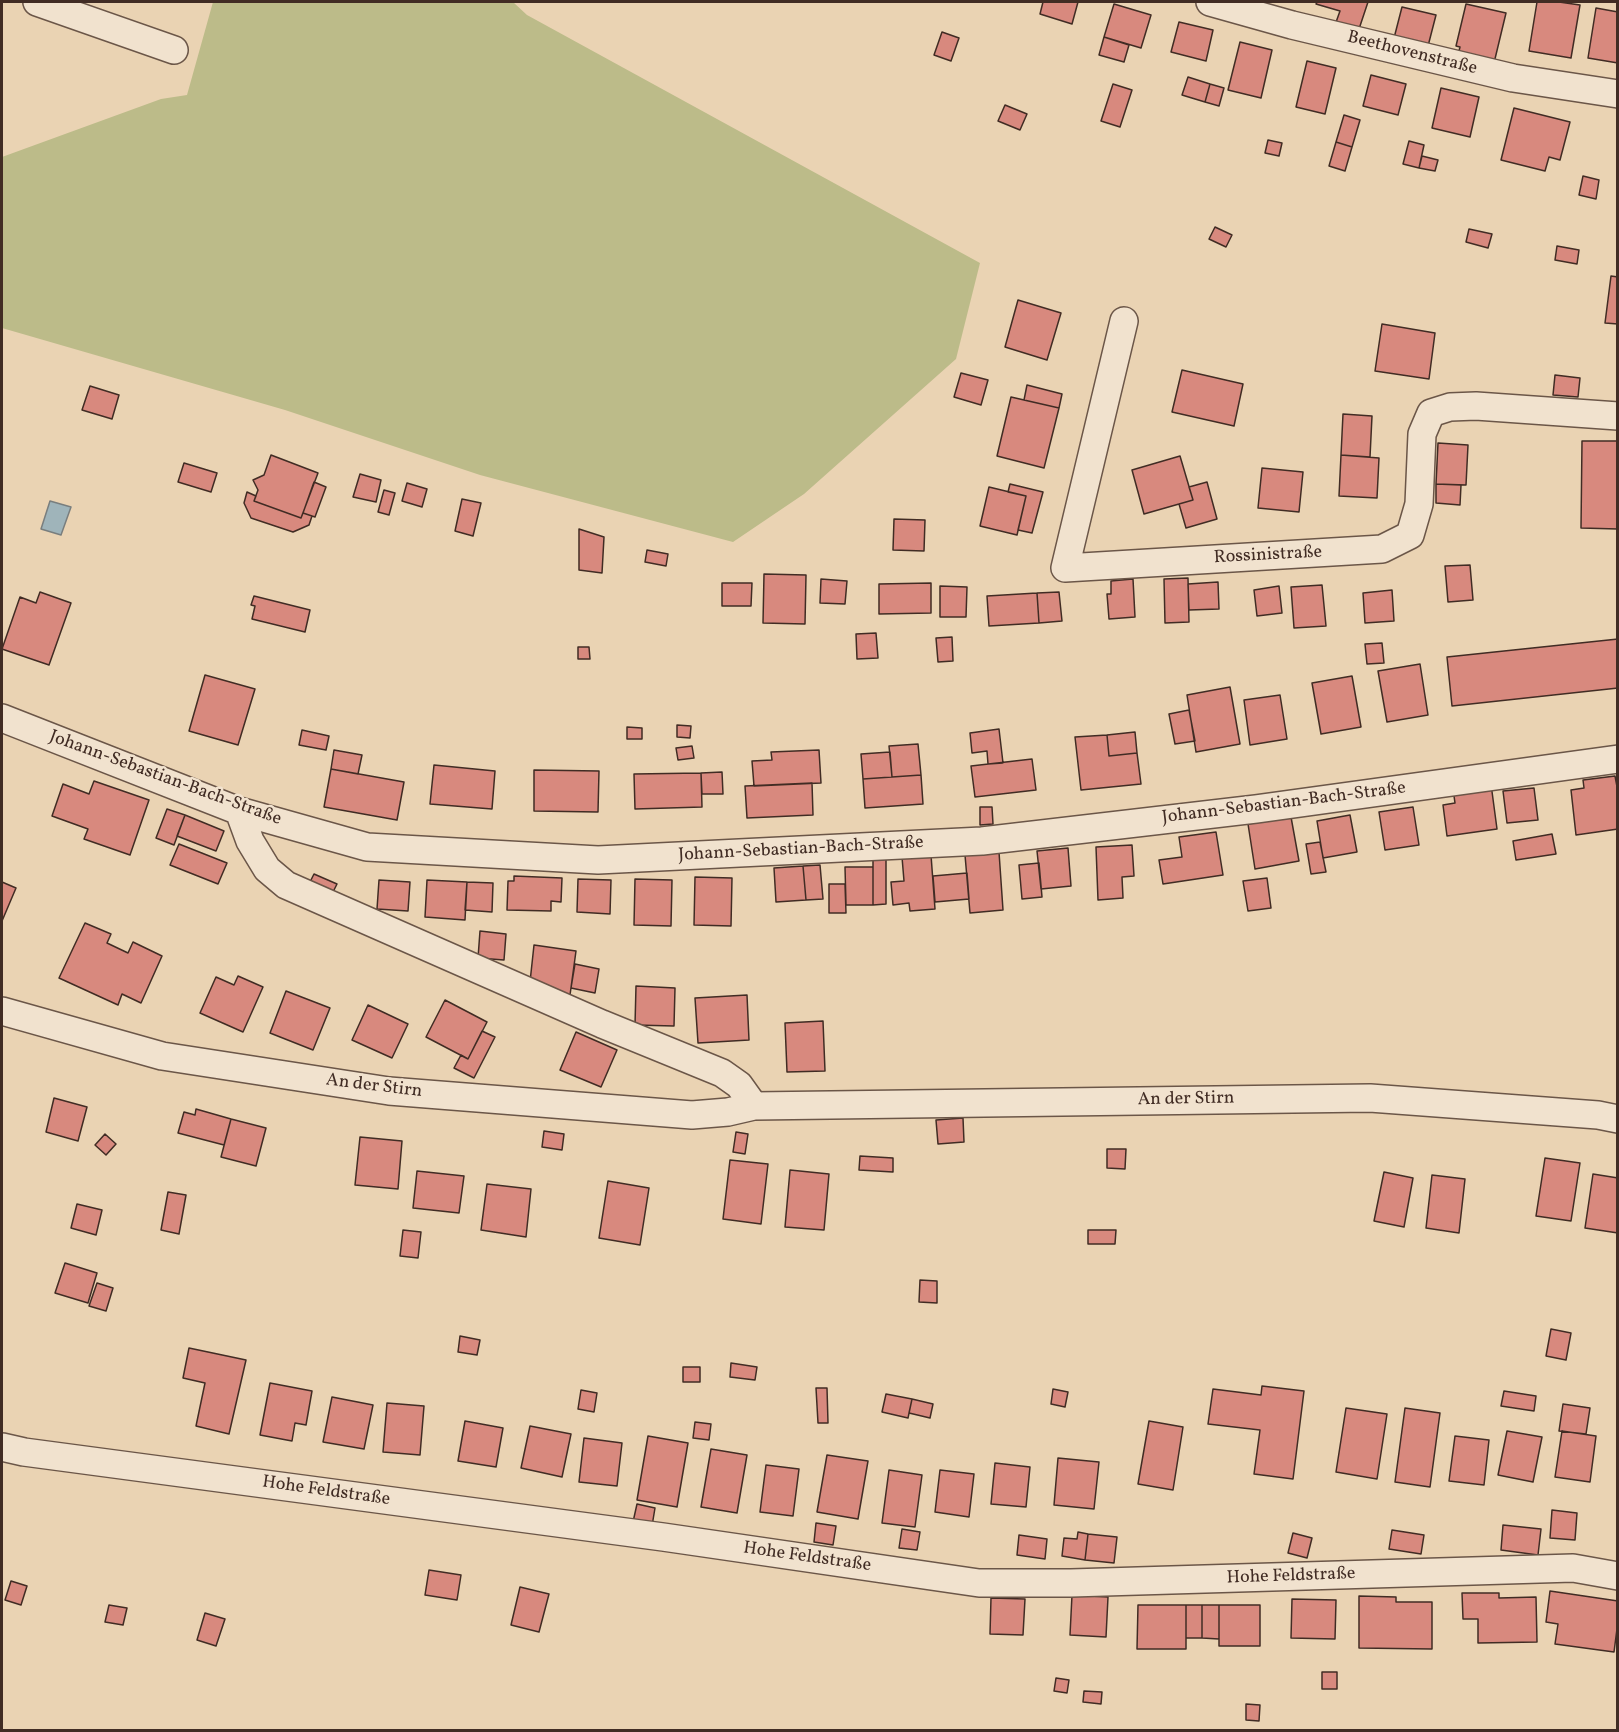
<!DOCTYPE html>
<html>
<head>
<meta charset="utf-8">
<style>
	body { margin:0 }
	#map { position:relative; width:1619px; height:1732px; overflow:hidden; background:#ead3b3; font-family:Vollkorn,serif }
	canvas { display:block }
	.frame { position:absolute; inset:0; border:3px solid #412c24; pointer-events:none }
</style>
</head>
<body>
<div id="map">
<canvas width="1619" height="1732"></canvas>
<div class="frame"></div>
</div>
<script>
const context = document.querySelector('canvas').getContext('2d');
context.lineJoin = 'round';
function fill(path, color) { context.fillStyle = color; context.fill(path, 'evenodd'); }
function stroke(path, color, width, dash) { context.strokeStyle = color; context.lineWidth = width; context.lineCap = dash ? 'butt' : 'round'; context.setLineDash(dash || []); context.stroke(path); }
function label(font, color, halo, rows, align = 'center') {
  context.font = font + ' Vollkorn,serif'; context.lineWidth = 5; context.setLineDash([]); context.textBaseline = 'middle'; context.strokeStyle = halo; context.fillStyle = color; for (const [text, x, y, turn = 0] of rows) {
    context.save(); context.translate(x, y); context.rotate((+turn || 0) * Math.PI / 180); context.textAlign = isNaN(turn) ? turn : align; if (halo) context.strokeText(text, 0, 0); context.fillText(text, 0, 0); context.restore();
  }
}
const green = new Path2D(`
	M 213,2 L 513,2 L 527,15 L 980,263 L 956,359 L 804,494 L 733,542 L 480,475 L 285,410 L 2,328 L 2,157 L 161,99 L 187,95 Z`);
const water = new Path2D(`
	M 50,501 L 71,507 L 61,535 L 41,529 Z`);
const building = new Path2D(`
	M 1043,2 L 1078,2 L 1072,24 L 1040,14 Z
	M 1317,2 L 1368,2 L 1358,32 L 1335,25 L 1340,11 L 1316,4 Z
	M 1537,2 L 1559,2 L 1580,5 L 1571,58 L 1529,51 Z
	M 1114,4 L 1151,15 L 1141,48 L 1104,37 Z
	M 1466,4 L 1506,13 L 1494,63 L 1458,55 L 1460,47 L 1456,46 Z
	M 1402,7 L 1436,15 L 1427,50 L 1393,42 Z
	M 1596,8 L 1618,12 L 1618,63 L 1588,58 Z
	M 1179,22 L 1213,30 L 1206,61 L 1171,52 Z
	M 942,32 L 959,38 L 951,61 L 934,55 Z
	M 1104,37 L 1129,45 L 1124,62 L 1099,55 Z
	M 1240,42 L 1272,50 L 1261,98 L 1228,90 Z
	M 1307,61 L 1336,68 L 1325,114 L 1296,107 Z
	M 1371,75 L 1406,84 L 1398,115 L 1363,106 Z
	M 1188,77 L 1210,84 L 1205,102 L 1182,95 Z
	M 1113,84 L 1132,90 L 1120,127 L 1101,121 Z
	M 1210,84 L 1224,88 L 1219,106 L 1205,102 Z
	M 1441,88 L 1479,97 L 1470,137 L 1432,128 Z
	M 1005,105 L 1027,114 L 1020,130 L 998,121 Z
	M 1514,108 L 1570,122 L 1560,160 L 1549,157 L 1545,171 L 1501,160 Z
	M 1344,115 L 1360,120 L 1352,147 L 1336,142 Z
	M 1268,140 L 1282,143 L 1279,156 L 1265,153 Z
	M 1409,141 L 1424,145 L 1419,168 L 1403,164 Z
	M 1336,142 L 1352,147 L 1345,171 L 1329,166 Z
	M 1422,156 L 1438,160 L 1435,171 L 1419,168 Z
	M 1583,176 L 1599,180 L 1596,199 L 1579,195 Z
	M 1215,227 L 1232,235 L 1226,247 L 1209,239 Z
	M 1469,229 L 1492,234 L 1488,248 L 1466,242 Z
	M 1557,246 L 1579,250 L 1577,264 L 1555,260 Z
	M 1611,276 L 1618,277 L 1618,324 L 1605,323 Z
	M 1018,300 L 1061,313 L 1047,360 L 1005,347 Z
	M 1382,324 L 1435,333 L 1429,379 L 1375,371 Z
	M 1182,370 L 1243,384 L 1234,426 L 1172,412 Z
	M 961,373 L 988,380 L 981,405 L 954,397 Z
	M 1555,375 L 1580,378 L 1578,397 L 1553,395 Z
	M 1027,385 L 1062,394 L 1059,408 L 1024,400 Z
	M 90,386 L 119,395 L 112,419 L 82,410 Z
	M 1011,397 L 1059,408 L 1044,468 L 997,456 Z
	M 1343,414 L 1372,416 L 1370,457 L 1341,455 Z
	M 1582,441 L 1618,441 L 1618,529 L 1581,528 Z
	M 1438,443 L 1468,445 L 1466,485 L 1436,484 Z
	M 271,455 L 318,473 L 301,518 L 254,501 L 258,490 L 253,480 L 264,475 Z
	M 1341,455 L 1379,458 L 1377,498 L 1339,496 Z
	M 1180,456 L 1193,500 L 1144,514 L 1132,470 Z
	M 184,463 L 217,473 L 211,492 L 178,482 Z
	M 1262,468 L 1303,472 L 1299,512 L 1258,508 Z
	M 360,474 L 381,480 L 376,502 L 353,497 Z
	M 314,482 L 326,487 L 315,517 L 303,513 Z
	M 1207,482 L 1217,519 L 1186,528 L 1179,504 L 1193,500 L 1189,487 Z
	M 407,483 L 427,489 L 422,507 L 402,501 Z
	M 1010,484 L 1043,492 L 1032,533 L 1018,530 L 1026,496 L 1008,492 Z
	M 1436,484 L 1461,485 L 1460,505 L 1436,503 Z
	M 989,487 L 1026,496 L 1017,535 L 980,526 Z
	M 384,490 L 395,493 L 389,515 L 378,512 Z
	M 247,492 L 256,496 L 254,501 L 301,518 L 303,513 L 312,516 L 309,525 L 293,532 L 251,518 L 244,503 Z
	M 462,499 L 481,503 L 473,536 L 455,531 Z
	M 894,519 L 925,520 L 924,551 L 893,550 Z
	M 579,529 L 604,537 L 602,573 L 579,570 Z
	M 647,550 L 668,554 L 666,566 L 645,562 Z
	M 1470,565 L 1473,600 L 1448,602 L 1445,566 Z
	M 764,574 L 806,575 L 805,624 L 763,623 Z
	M 1188,578 L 1189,622 L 1165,623 L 1164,579 Z
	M 821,579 L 847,581 L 845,604 L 820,603 Z
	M 1133,579 L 1135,617 L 1109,619 L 1107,594 L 1111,594 L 1111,581 Z
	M 1218,582 L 1219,609 L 1189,610 L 1188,584 Z
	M 722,583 L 752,583 L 751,606 L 722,606 Z
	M 931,583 L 931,613 L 879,614 L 879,584 Z
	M 1322,585 L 1326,626 L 1294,628 L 1291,587 Z
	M 940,586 L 967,587 L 966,617 L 940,617 Z
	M 1279,586 L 1282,613 L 1257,616 L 1254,590 Z
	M 1392,590 L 1394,621 L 1365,623 L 1363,593 Z
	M 40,592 L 71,603 L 49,665 L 2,649 L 20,597 L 36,603 Z
	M 1059,592 L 1062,621 L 1039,623 L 1037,593 Z
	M 1037,593 L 1039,623 L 989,626 L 987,596 Z
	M 254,596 L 310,610 L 305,632 L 252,619 L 255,606 L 251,605 Z
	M 876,633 L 878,658 L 857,659 L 856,634 Z
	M 952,637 L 953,661 L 938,662 L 936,638 Z
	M 1618,639 L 1618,688 L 1452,706 L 1447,657 Z
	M 1382,643 L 1384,663 L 1367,664 L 1365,644 Z
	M 578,647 L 589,647 L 590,659 L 578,659 Z
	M 1420,664 L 1428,715 L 1387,722 L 1378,671 Z
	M 205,675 L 255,689 L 238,745 L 189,731 Z
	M 1352,676 L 1361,727 L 1321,734 L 1312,683 Z
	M 1230,687 L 1240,744 L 1196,752 L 1187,695 Z
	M 1280,695 L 1287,739 L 1250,745 L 1244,700 Z
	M 1189,710 L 1195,741 L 1175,744 L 1169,714 Z
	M 677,725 L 691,726 L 690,738 L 677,737 Z
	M 627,727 L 642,728 L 642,739 L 627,739 Z
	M 999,729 L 1003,763 L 988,764 L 987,751 L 972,753 L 970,733 Z
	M 302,730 L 329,736 L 326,750 L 299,745 Z
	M 1135,732 L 1137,753 L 1109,756 L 1107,735 Z
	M 1107,735 L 1109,756 L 1137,753 L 1141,784 L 1081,790 L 1075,737 Z
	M 918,744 L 921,775 L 892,777 L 889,746 Z
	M 692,746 L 694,758 L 678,760 L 676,748 Z
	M 334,750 L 362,755 L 358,774 L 331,769 Z
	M 819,750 L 821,783 L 754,786 L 752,761 L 772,760 L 771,752 Z
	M 890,752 L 892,777 L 863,779 L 861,754 Z
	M 1032,759 L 1036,790 L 975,797 L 971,766 Z
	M 434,765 L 495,771 L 492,809 L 430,804 Z
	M 331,769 L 404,782 L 397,820 L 324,807 Z
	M 534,770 L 599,771 L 598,812 L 534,811 Z
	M 722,772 L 723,794 L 702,794 L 701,773 Z
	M 701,773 L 702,807 L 635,809 L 634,774 Z
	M 921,775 L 923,804 L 865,808 L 863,779 Z
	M 1615,776 L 1618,792 L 1618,829 L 1576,835 L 1571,790 L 1584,788 L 1583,780 Z
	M 94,781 L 149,800 L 130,855 L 84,839 L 88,829 L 52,816 L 63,784 L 89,794 Z
	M 812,783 L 813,815 L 747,818 L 745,786 Z
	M 1491,784 L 1497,829 L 1447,836 L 1443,805 L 1455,803 L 1453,789 Z
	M 1534,788 L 1538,820 L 1507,823 L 1503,791 Z
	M 980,807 L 992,807 L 993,824 L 980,825 Z
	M 1413,807 L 1419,845 L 1385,850 L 1379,812 Z
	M 167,809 L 185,815 L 174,845 L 156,838 Z
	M 185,815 L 224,831 L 216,851 L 177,836 Z
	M 1350,815 L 1357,852 L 1323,858 L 1317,821 Z
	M 1291,817 L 1299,861 L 1255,869 L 1248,824 Z
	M 1216,832 L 1223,875 L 1163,884 L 1159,860 L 1182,857 L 1179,837 Z
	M 1552,834 L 1556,854 L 1516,860 L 1513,841 Z
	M 1320,842 L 1326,872 L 1311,874 L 1306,844 Z
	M 179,844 L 227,863 L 218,884 L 170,865 Z
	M 1132,845 L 1134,876 L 1122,877 L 1123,898 L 1098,900 L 1096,847 Z
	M 1068,848 L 1071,886 L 1041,889 L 1037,851 Z
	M 999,852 L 1003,910 L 970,913 L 965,855 Z
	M 931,855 L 935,909 L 910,911 L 909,903 L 893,905 L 891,882 L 904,881 L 902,857 Z
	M 873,859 L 886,859 L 886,904 L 873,905 Z
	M 1039,863 L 1042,897 L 1022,899 L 1019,865 Z
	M 820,865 L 823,899 L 806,900 L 803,866 Z
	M 803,866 L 806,900 L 776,902 L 774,868 Z
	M 845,867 L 873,867 L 873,905 L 846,905 Z
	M 967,873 L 969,899 L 935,902 L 933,876 Z
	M 314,874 L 337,884 L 330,898 L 308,886 Z
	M 514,876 L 562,878 L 561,902 L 551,901 L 551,911 L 507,910 L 508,881 L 514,881 Z
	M 695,877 L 732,878 L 731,926 L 694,925 Z
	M 1267,878 L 1271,908 L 1248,911 L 1243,881 Z
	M 578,879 L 611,880 L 610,914 L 577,912 Z
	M 635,879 L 672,880 L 671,926 L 634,925 Z
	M 379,880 L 410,882 L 408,911 L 377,909 Z
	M 427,880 L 467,882 L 465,920 L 425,917 Z
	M 2,882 L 16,888 L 2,921 Z
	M 467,882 L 493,883 L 492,912 L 465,910 Z
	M 829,884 L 845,884 L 846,913 L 829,913 Z
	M 85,923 L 111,934 L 107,943 L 128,953 L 133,942 L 162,956 L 141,1003 L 122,994 L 118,1005 L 59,978 Z
	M 480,931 L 506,934 L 504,960 L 478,958 Z
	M 534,945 L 576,951 L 570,995 L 530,982 Z
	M 575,964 L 599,969 L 595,993 L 571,988 Z
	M 238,976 L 263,987 L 243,1032 L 200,1013 L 216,977 L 234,985 Z
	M 636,986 L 675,988 L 674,1026 L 635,1025 Z
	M 286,991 L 330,1008 L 313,1050 L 270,1033 Z
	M 747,995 L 749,1040 L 698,1043 L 695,998 Z
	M 445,1000 L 487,1022 L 468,1059 L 426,1037 Z
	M 368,1005 L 408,1024 L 392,1058 L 352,1040 Z
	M 823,1021 L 825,1071 L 787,1072 L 785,1023 Z
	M 482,1031 L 495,1037 L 474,1078 L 454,1068 L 461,1055 L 468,1059 Z
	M 576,1032 L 617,1050 L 601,1087 L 560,1070 Z
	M 54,1098 L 87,1107 L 78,1141 L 46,1132 Z
	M 196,1109 L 231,1119 L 224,1145 L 178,1133 L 184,1112 L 195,1115 Z
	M 963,1118 L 964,1142 L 938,1144 L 936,1120 Z
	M 231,1119 L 266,1128 L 256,1166 L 221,1157 Z
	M 544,1131 L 564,1134 L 562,1150 L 542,1147 Z
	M 736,1132 L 748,1134 L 745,1154 L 733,1152 Z
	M 105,1134 L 116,1144 L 106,1155 L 95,1145 Z
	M 360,1137 L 402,1141 L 398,1189 L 355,1185 Z
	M 1107,1149 L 1126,1149 L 1125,1169 L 1107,1168 Z
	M 860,1156 L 893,1158 L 893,1172 L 859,1170 Z
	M 1545,1158 L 1580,1163 L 1571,1221 L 1536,1216 Z
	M 730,1160 L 768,1164 L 761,1224 L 723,1219 Z
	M 790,1170 L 829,1174 L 824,1230 L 785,1227 Z
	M 417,1171 L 464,1176 L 459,1213 L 413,1208 Z
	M 1384,1172 L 1413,1178 L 1404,1227 L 1374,1221 Z
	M 1593,1174 L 1618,1178 L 1618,1233 L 1585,1228 Z
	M 1432,1175 L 1465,1179 L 1459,1233 L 1426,1228 Z
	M 608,1181 L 649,1188 L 640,1245 L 599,1238 Z
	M 487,1184 L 531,1189 L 526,1237 L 481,1230 Z
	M 168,1192 L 186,1195 L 179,1234 L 161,1230 Z
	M 77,1204 L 102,1210 L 96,1235 L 71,1228 Z
	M 403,1230 L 421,1232 L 418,1258 L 400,1256 Z
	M 1088,1230 L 1116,1230 L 1115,1244 L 1088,1244 Z
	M 65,1263 L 97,1273 L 88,1303 L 55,1293 Z
	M 920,1280 L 937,1281 L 937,1303 L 919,1302 Z
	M 97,1283 L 113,1288 L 106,1311 L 89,1306 Z
	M 1551,1329 L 1571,1333 L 1566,1360 L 1546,1356 Z
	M 460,1336 L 480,1340 L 477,1355 L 458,1352 Z
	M 189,1348 L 246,1360 L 229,1434 L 196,1426 L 205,1383 L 183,1378 Z
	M 731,1363 L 757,1367 L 755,1380 L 730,1377 Z
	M 683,1367 L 700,1367 L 700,1382 L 683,1382 Z
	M 270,1383 L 312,1391 L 306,1425 L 295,1423 L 292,1441 L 260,1435 Z
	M 1262,1386 L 1304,1391 L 1293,1479 L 1254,1474 L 1260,1430 L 1208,1424 L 1213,1389 L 1261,1395 Z
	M 816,1388 L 827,1388 L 828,1423 L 818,1423 Z
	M 1053,1389 L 1068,1392 L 1065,1407 L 1051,1404 Z
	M 581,1390 L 597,1393 L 594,1412 L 578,1409 Z
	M 1504,1391 L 1536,1396 L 1534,1411 L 1501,1406 Z
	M 886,1394 L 912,1399 L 908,1418 L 882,1412 Z
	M 332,1397 L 373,1405 L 364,1449 L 323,1442 Z
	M 912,1399 L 933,1404 L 930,1418 L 909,1413 Z
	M 387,1403 L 424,1406 L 420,1455 L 383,1452 Z
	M 1563,1404 L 1590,1408 L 1586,1434 L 1559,1431 Z
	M 1346,1408 L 1387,1414 L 1377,1479 L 1336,1472 Z
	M 1405,1408 L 1440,1413 L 1430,1487 L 1395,1482 Z
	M 465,1421 L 503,1428 L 496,1467 L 458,1461 Z
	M 1149,1421 L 1183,1427 L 1173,1490 L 1138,1484 Z
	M 695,1422 L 711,1424 L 709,1440 L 693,1438 Z
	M 530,1426 L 571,1434 L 562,1477 L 521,1468 Z
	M 1507,1431 L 1542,1437 L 1533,1482 L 1498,1475 Z
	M 1562,1431 L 1596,1436 L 1590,1482 L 1555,1477 Z
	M 648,1436 L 688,1443 L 677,1507 L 637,1500 Z
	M 1455,1436 L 1489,1440 L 1484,1485 L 1449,1481 Z
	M 584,1438 L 622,1443 L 617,1486 L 579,1482 Z
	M 711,1449 L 747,1455 L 737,1513 L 701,1507 Z
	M 827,1455 L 868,1461 L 858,1519 L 817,1512 Z
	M 1058,1458 L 1099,1462 L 1094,1509 L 1054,1505 Z
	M 995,1463 L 1030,1467 L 1026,1507 L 991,1504 Z
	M 766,1465 L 799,1469 L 793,1516 L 760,1512 Z
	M 889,1470 L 922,1475 L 915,1527 L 882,1523 Z
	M 940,1470 L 974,1474 L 969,1517 L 935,1512 Z
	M 637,1504 L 655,1508 L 652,1526 L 633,1522 Z
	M 1552,1510 L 1577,1513 L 1575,1540 L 1550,1538 Z
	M 816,1523 L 836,1526 L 833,1545 L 814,1542 Z
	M 1503,1525 L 1541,1529 L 1538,1555 L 1501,1550 Z
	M 902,1529 L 920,1532 L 917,1550 L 899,1548 Z
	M 1392,1530 L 1424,1535 L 1421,1554 L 1389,1549 Z
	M 1078,1532 L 1088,1534 L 1085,1560 L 1062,1556 L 1064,1538 L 1077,1539 Z
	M 1293,1533 L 1312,1538 L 1307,1558 L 1288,1553 Z
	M 1088,1534 L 1117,1537 L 1114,1563 L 1085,1560 Z
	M 1019,1535 L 1047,1539 L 1045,1559 L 1017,1555 Z
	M 429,1570 L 461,1575 L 457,1600 L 425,1595 Z
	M 11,1581 L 27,1586 L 21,1605 L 5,1600 Z
	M 520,1587 L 549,1594 L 539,1632 L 511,1625 Z
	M 1550,1591 L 1618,1601 L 1618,1621 L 1614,1652 L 1555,1644 L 1558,1624 L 1546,1622 Z
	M 1462,1593 L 1499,1593 L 1499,1598 L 1536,1597 L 1537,1642 L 1478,1643 L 1478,1619 L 1463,1619 Z
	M 1072,1595 L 1108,1597 L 1106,1637 L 1070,1635 Z
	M 1359,1596 L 1396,1597 L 1396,1602 L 1432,1602 L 1432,1649 L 1359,1648 Z
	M 991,1598 L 1025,1599 L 1023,1635 L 990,1634 Z
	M 1292,1599 L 1336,1600 L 1335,1639 L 1291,1638 Z
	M 109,1605 L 127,1608 L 123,1625 L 105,1622 Z
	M 1138,1605 L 1186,1605 L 1186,1649 L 1137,1649 Z
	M 1186,1605 L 1202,1605 L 1202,1638 L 1186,1638 Z
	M 1202,1605 L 1219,1605 L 1219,1639 L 1202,1638 Z
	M 1219,1605 L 1260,1605 L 1260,1646 L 1219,1646 Z
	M 205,1613 L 225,1619 L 216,1646 L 197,1640 Z
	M 1322,1672 L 1337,1672 L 1337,1689 L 1322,1689 Z
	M 1056,1678 L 1069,1680 L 1067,1693 L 1054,1691 Z
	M 1084,1691 L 1102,1692 L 1101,1704 L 1083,1702 Z
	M 1246,1704 L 1260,1705 L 1259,1721 L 1246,1720 Z`);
const street = new Path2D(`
	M 37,2 L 174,50
	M 1210,2 L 1292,25 L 1513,78 L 1618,94
	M 1124,321 L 1065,568 L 1382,549 L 1410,535 L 1419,504 L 1422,434 L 1431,413 L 1450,407 L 1476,406 L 1618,416
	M 2,718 L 239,811 L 367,847 L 598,860 L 982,841 L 1256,809 L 1618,759
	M 239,811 L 250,841 L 267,869 L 286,885 L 602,1024 L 722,1073 L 739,1085 L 754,1106
	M 2,1011 L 162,1056 L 389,1091 L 692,1115 L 728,1112 L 754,1106 L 1370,1098 L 1598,1115 L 1618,1119
	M 2,1447 L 24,1452 L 663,1537 L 979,1583 L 1071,1583 L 1573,1568 L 1618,1576`);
const streetNames = [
	["Beethovenstraße",1412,54,14],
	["Rossinistraße",1268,556,-3],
	["Johann-Sebastian-Bach-Straße",165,779,20],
	["Johann-Sebastian-Bach-Straße",1284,804,-7],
	["Johann-Sebastian-Bach-Straße",801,850,-3],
	["An der Stirn",374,1087,7],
	["An der Stirn",1186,1100,-1],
	["Hohe Feldstraße",326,1492,8],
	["Hohe Feldstraße",807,1558,8],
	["Hohe Feldstraße",1291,1577,-2]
];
fill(green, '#bcbb89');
fill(water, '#9fb4ba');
stroke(water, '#797e7e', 1.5);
fill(building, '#d8897e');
stroke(building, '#412c24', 1.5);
stroke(street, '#6b5648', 30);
stroke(street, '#f1e2ce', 27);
label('18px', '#412c24', '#f1e2ce', streetNames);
</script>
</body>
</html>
